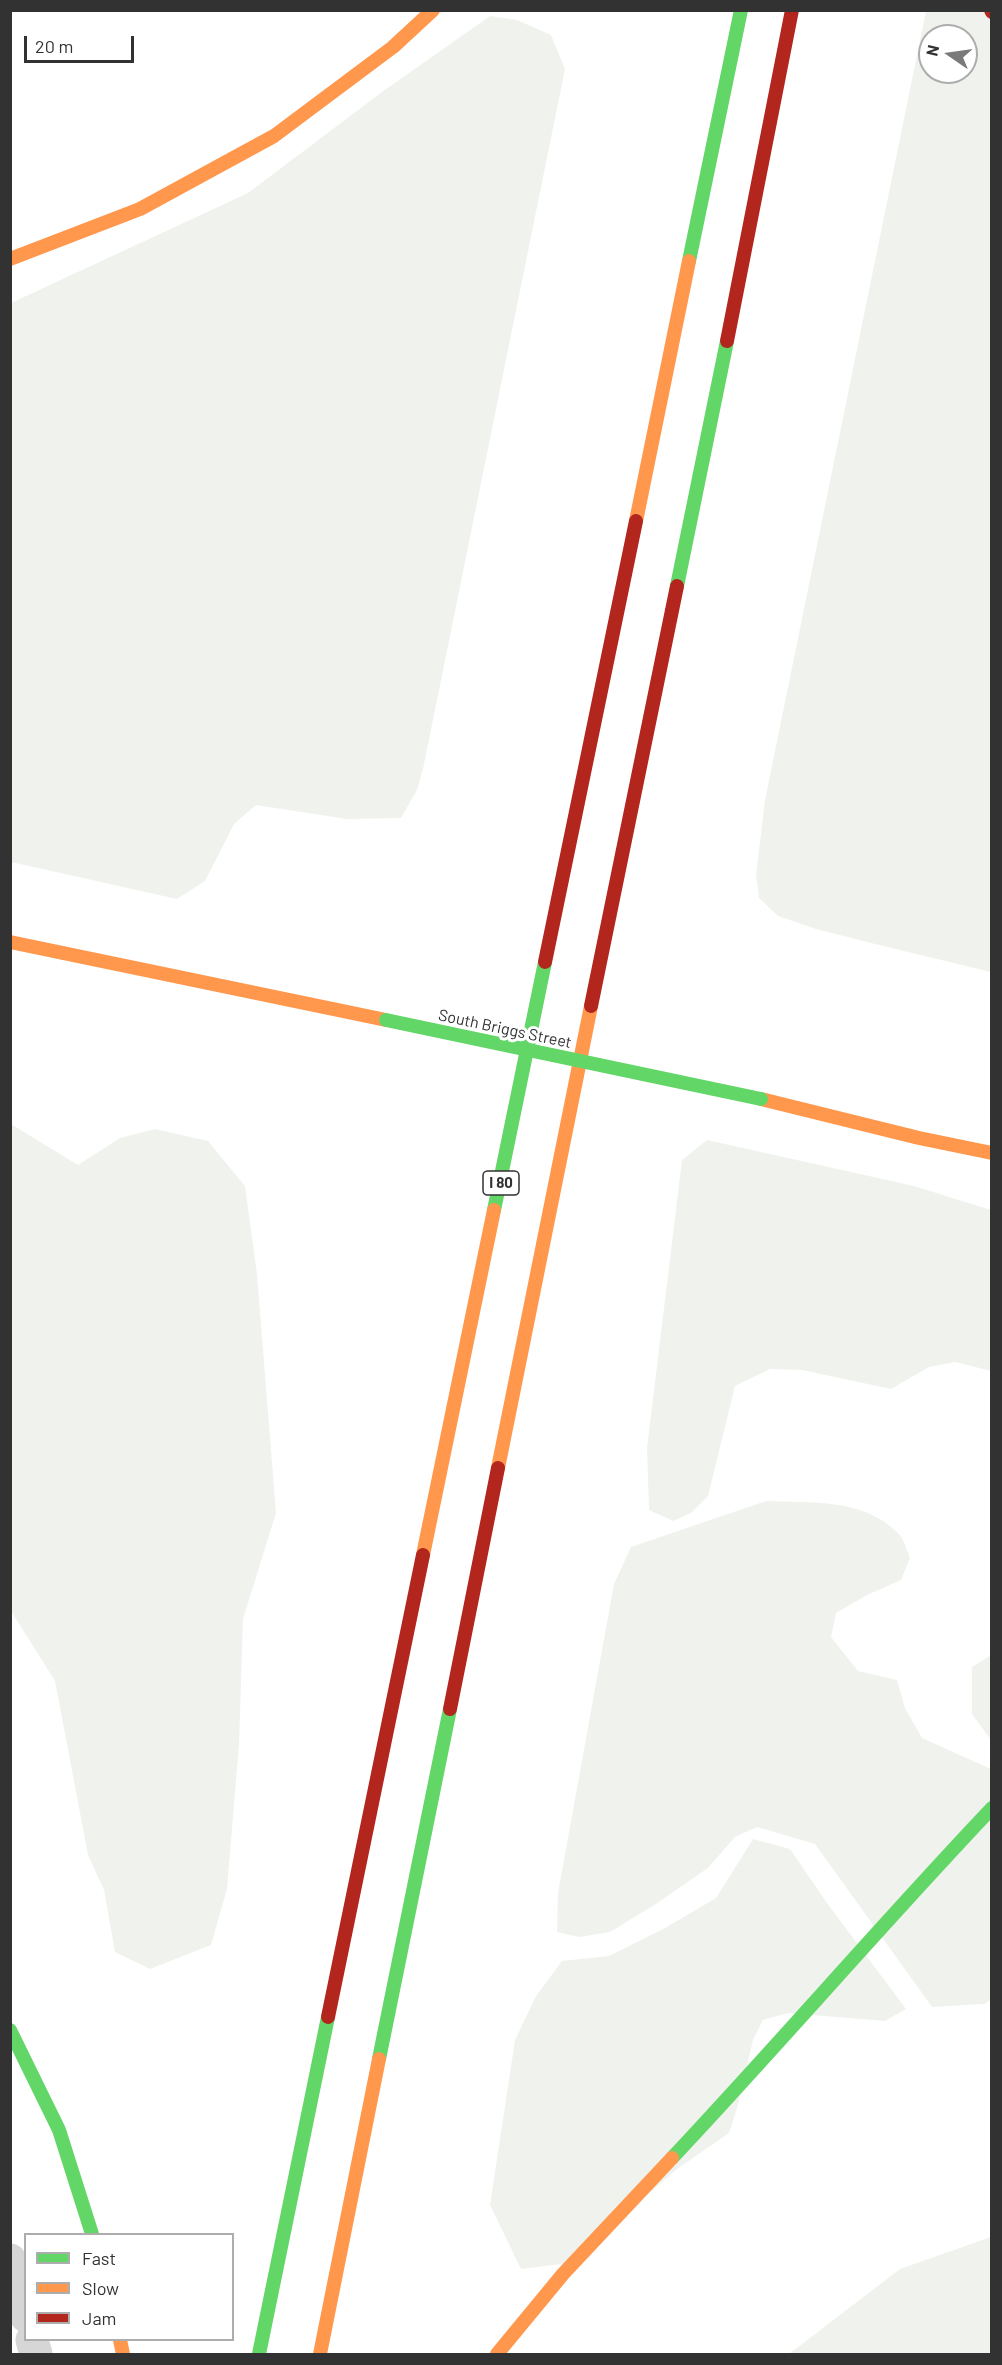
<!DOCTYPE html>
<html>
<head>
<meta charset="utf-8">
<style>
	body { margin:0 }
	#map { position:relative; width:1002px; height:2365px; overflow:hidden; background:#fff; font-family:Barlow,sans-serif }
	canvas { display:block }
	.frame { position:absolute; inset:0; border:12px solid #323232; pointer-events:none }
	.legend { position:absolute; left:24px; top:2233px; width:210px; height:108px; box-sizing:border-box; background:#fff; border:2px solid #adadad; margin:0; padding:8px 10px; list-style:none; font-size:18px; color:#323232 }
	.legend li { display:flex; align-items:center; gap:12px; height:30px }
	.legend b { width:30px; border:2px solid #adadad }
	.north { position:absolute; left:918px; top:24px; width:60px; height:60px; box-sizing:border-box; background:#fff; border:2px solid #adadad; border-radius:50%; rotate:283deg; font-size:16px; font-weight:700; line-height:24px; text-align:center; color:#323232 }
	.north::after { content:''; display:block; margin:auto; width:21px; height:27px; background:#7a7a7a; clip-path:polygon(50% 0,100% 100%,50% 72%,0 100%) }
	.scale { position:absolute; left:24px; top:36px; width:110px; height:27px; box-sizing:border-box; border:3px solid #323232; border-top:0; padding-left:8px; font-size:18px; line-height:21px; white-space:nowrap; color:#323232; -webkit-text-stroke:4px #fff; paint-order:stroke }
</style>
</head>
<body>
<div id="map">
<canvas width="1002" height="2365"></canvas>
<div class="frame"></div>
<ul class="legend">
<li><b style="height:8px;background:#63d668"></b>Fast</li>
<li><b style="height:8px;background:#ff974d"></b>Slow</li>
<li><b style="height:8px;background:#b3261e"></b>Jam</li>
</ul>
<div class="north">N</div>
<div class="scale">20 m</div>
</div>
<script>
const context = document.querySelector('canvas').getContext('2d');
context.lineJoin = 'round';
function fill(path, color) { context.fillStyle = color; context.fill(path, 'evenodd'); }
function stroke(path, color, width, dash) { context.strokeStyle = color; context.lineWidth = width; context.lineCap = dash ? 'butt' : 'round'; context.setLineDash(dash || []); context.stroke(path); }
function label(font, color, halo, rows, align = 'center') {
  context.font = font + ' Barlow,sans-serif'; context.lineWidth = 6; context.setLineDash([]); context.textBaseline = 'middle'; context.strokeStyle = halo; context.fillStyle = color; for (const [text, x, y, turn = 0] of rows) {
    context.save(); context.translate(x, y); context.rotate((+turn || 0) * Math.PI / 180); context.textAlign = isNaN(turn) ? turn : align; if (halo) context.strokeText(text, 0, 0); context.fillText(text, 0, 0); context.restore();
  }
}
const green = new Path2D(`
	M 926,11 L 988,11 L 992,20 L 991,972 L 871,943 L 816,929 L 778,916 L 759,898 L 756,875 L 765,800 ZM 930,36 L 966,36 L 966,72 L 930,72 Z
	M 490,16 L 517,20 L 551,35 L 565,69 L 423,769 L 417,790 L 401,818 L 347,819 L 256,805 L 234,824 L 205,881 L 177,899 L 11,862 L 11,303 L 248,193 L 382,92 Z
	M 11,1124 L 78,1165 L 120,1138 L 155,1129 L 208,1141 L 245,1186 L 257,1274 L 276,1513 L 243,1619 L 239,1745 L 227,1889 L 211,1945 L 150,1969 L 115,1952 L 104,1890 L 88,1855 L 55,1681 L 11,1611 Z
	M 707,1140 L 914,1186 L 991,1210 L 991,1371 L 955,1362 L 929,1367 L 891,1389 L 802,1370 L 770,1369 L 735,1386 L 708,1496 L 691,1513 L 673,1521 L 649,1510 L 647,1448 L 682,1160 Z
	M 766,1501 C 810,1503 864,1498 898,1533 C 904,1539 907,1550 910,1558 L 901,1580 L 867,1595 L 836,1613 L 831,1637 L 858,1671 L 897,1680 L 905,1708 L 922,1738 L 991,1769 L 991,2000 L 984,2004 L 932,2007 L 815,1844 L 757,1827 L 735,1837 L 708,1868 L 656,1904 L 610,1932 L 579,1937 L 557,1932 L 558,1893 L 614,1584 L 631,1547 Z
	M 991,1655 L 991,1740 L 972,1714 L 972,1667 Z
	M 753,1839 L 790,1849 L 827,1903 L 906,2009 L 885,2021 L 788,2013 L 763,2020 L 753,2040 L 738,2105 L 729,2133 L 677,2169 L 570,2263 L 521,2269 L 490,2205 L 515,2040 L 536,1996 L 562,1961 L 609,1956 L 665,1928 L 716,1898 Z
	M 991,2237 L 991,2354 L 789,2354 L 900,2269 Z`);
const street = new Path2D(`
	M 10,2260 L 26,2316
	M 32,2340 L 36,2354`);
const fast = new Path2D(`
	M 689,261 L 741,10
	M 677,586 L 727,341
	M 494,1210 L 545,962
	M 10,2030 L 59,2130 L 92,2234
	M 379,2059 L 450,1709
	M 672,2158 C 780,2043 883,1923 992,1808
	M 259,2354 L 328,2017`);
const slow = new Path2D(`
	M 10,259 L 140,209 L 274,136 L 393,47 L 433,10
	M 636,521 L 689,261
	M 10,942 L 386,1020
	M 761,1099 L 919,1138 L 992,1153
	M 498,1468 L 591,1006
	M 423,1555 L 494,1210
	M 120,2340 L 123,2354
	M 320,2354 L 379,2059
	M 497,2354 L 563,2274 L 672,2158`);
const jam = new Path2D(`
	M 991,10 L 992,12
	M 727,341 L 792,10
	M 545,962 L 636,521
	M 591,1006 L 677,586
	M 450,1709 L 498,1468
	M 328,2017 L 423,1555`);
const fastBridge = new Path2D(`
	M 386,1020 L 761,1099`);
const shields = [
	[501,1183,36]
];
const shieldNames = [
	["I 80",501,1183]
];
const streetNames = [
	["South Briggs Street",505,1029,12]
];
fill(green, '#f0f3ed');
stroke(street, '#d6d6d6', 33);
stroke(fast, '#63d668', 14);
stroke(slow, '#ff974d', 14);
stroke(jam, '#b3261e', 14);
stroke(fastBridge, '#63d668', 14);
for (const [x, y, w] of shields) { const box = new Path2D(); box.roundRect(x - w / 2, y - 12, w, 24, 4.5); context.fillStyle = '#fff'; context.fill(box); stroke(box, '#323232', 1.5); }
label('bold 15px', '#323232', null, shieldNames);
label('16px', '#323232', '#fff', streetNames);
</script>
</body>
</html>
